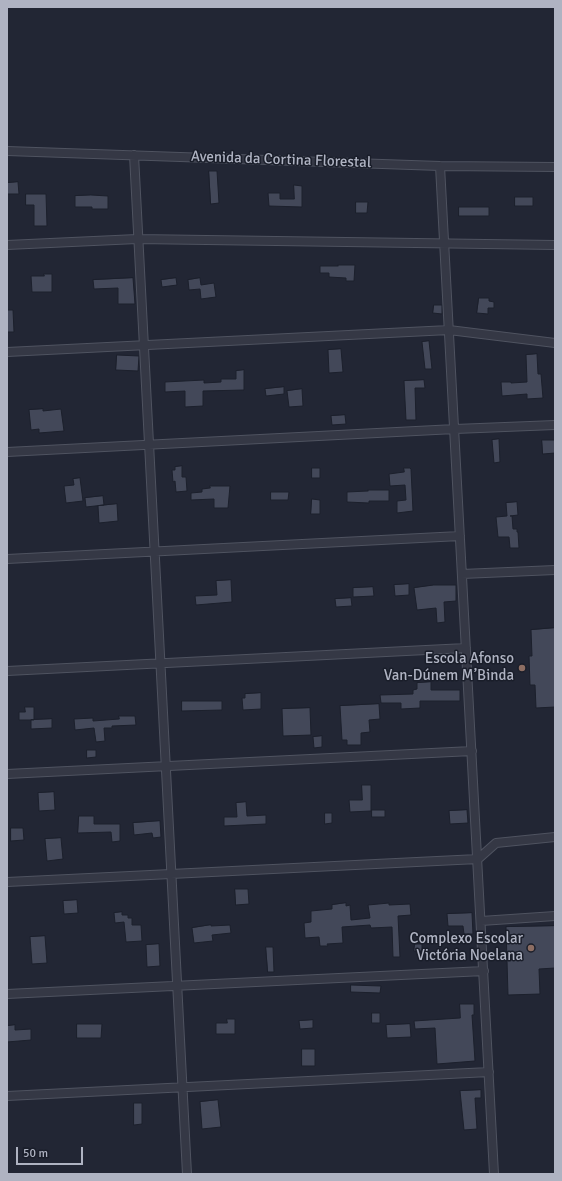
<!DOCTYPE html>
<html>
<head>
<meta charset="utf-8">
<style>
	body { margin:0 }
	#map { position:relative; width:562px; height:1181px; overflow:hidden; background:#222634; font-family:Signika,sans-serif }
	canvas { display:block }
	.frame { position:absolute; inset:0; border:8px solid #afb3c2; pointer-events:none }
	.scale { position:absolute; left:16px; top:1147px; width:67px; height:18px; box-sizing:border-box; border:2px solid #afb3c2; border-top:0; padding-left:5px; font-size:12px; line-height:14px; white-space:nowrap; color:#afb3c2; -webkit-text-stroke:3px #1a1e2a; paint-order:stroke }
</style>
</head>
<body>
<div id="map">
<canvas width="562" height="1181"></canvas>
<div class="frame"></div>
<div class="scale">50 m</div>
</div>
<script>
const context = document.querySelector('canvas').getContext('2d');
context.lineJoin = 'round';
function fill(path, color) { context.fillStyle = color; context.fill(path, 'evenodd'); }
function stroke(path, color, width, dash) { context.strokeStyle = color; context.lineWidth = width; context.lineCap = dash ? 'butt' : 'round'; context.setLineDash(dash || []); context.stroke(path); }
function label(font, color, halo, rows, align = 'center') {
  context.font = font + ' Signika,sans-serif'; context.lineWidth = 3; context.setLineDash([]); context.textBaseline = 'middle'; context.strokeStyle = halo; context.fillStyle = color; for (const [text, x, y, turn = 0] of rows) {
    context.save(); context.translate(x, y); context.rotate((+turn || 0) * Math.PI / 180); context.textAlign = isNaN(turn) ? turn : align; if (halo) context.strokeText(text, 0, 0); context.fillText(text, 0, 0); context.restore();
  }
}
const building = new Path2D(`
	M 209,171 L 217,171 L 219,203 L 211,204 Z
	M 18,182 L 19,194 L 7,194 L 7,183 Z
	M 294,185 L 302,186 L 302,207 L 269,206 L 268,193 L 280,193 L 280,199 L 294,199 Z
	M 26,194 L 46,194 L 47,226 L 34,226 L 34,205 L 26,205 Z
	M 91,195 L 108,196 L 108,209 L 92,209 L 92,207 L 75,207 L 75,196 Z
	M 515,197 L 533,197 L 533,206 L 515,206 Z
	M 356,202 L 368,202 L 367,213 L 356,213 Z
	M 459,207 L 489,207 L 489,216 L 459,216 Z
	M 338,265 L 355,265 L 354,281 L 346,281 L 346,278 L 329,277 L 329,273 L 320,273 L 320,266 L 338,266 Z
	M 44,274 L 52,274 L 52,292 L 32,292 L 31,276 L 44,276 Z
	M 133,278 L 135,304 L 118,304 L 118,288 L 94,289 L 93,280 Z
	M 176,278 L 177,285 L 162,287 L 161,280 Z
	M 200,278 L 201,285 L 214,283 L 216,297 L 201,299 L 200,289 L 189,290 L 188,280 Z
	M 479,298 L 489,298 L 489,301 L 494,302 L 494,308 L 488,308 L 488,314 L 477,313 Z
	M 434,305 L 442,305 L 442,314 L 433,313 Z
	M 7,310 L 13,310 L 14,332 L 7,332 Z
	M 429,341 L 432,369 L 425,369 L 422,342 Z
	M 341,349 L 343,372 L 329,373 L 328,350 Z
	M 537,354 L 538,374 L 541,374 L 543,398 L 527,399 L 527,394 L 502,396 L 501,382 L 511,382 L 511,383 L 527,382 L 526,355 Z
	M 117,355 L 139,356 L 138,371 L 116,370 Z
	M 244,370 L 244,390 L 203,391 L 203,406 L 185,407 L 185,391 L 165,392 L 165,382 L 204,380 L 204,383 L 221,382 L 221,379 L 236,379 L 236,371 Z
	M 424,380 L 425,388 L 415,388 L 416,420 L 406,420 L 404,381 Z
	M 284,387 L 284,394 L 266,396 L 265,389 Z
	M 302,389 L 303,406 L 289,407 L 287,391 Z
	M 43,409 L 43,411 L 61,409 L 64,431 L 39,433 L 39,429 L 31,430 L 29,410 Z
	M 345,415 L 346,424 L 332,425 L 331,416 Z
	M 499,439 L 500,462 L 494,463 L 492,440 Z
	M 542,440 L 555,440 L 555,453 L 543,454 Z
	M 182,466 L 182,477 L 186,477 L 187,491 L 176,492 L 175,481 L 173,482 L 172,470 L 175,470 L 175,467 Z
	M 312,468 L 320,468 L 320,478 L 312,478 Z
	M 404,468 L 410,468 L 411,469 L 413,511 L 397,513 L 397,501 L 406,500 L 405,485 L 390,486 L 389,474 L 404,472 Z
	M 80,478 L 83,501 L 66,503 L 64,486 L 74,485 L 73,479 Z
	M 210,486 L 230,486 L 228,508 L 214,508 L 214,499 L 191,500 L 191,493 L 202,492 L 202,489 L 210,488 Z
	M 368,490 L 389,490 L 389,501 L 369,501 L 369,503 L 347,502 L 347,492 L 368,491 Z
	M 271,492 L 289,492 L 288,500 L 271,500 Z
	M 103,496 L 104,505 L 86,507 L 85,498 Z
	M 312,499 L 320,500 L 320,514 L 311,514 Z
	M 517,502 L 518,515 L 510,516 L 512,516 L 513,529 L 517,529 L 517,532 L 518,532 L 519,548 L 510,548 L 509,537 L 498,537 L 496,517 L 507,516 L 506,503 Z
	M 117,504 L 118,521 L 99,523 L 98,506 Z
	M 231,580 L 232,602 L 196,605 L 195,596 L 217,595 L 216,581 Z
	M 409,584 L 409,595 L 395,596 L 394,585 Z
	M 434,585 L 456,585 L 456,601 L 444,602 L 445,622 L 437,623 L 436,608 L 417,610 L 414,588 Z
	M 373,587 L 374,596 L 353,597 L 353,588 Z
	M 351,598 L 352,606 L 336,607 L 335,599 Z
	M 555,628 L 555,707 L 536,708 L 535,685 L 530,685 L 529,656 L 532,656 L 531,630 Z
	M 431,682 L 431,690 L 460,690 L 460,701 L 420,701 L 420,708 L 401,709 L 401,703 L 381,703 L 380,695 L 413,694 L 413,690 L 417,689 L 417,683 Z
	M 261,693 L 261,709 L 243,710 L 242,698 L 245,698 L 245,694 Z
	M 182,701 L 222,701 L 222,710 L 182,711 Z
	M 379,704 L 380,719 L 369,720 L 370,732 L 361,733 L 361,745 L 347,745 L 347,740 L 342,740 L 340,706 Z
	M 25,707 L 34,707 L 34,720 L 19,720 L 19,712 L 25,712 Z
	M 310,708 L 311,735 L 283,736 L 282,709 Z
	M 119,716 L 135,716 L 136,725 L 112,726 L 112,728 L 104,728 L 105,741 L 96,742 L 94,728 L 75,730 L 74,719 L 93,718 L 93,721 L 119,719 Z
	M 52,719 L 52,728 L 31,729 L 31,720 Z
	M 322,736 L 322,747 L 314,748 L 313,737 Z
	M 87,750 L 96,750 L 96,757 L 87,758 Z
	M 362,785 L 371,785 L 371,811 L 350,812 L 349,800 L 362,800 Z
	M 54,792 L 55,810 L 39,811 L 38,793 Z
	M 246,802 L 247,816 L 266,815 L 266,824 L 224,826 L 224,817 L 237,817 L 236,803 Z
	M 372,810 L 385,810 L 385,817 L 372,817 Z
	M 467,810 L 468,823 L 450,824 L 449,811 Z
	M 325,813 L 332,813 L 332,823 L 325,824 Z
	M 79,816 L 94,816 L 94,824 L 120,824 L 120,841 L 112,842 L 111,832 L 78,833 Z
	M 160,821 L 161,837 L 153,838 L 152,833 L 134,835 L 133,823 Z
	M 11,828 L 23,828 L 24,840 L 11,841 Z
	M 61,838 L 63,859 L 47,861 L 45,839 Z
	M 235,889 L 248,889 L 249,904 L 236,905 Z
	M 77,900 L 78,913 L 64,914 L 63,901 Z
	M 346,903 L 346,906 L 350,905 L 351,920 L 370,918 L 368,905 L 389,903 L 389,905 L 410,904 L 411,915 L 398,916 L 400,957 L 393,957 L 392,927 L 371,928 L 370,925 L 342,927 L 343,943 L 327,944 L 328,946 L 320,946 L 319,937 L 305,938 L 304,923 L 311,922 L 311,911 L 332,909 L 332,905 Z
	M 122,912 L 122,915 L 128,915 L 128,918 L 132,918 L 132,925 L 141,925 L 142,941 L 126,942 L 124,922 L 115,923 L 114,913 Z
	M 472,913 L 473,934 L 464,934 L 463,926 L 448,926 L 447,914 Z
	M 211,925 L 211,926 L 230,925 L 231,933 L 212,935 L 213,941 L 194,943 L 192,928 Z
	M 555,926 L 555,968 L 539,969 L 540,994 L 508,995 L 506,927 Z
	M 45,936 L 47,963 L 32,964 L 30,937 Z
	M 159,944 L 160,966 L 147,967 L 146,945 Z
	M 415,944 L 422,944 L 422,951 L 414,951 Z
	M 266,947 L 273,947 L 274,972 L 268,972 Z
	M 351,985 L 381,986 L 380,993 L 351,992 Z
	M 460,1004 L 474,1004 L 474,1015 L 472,1015 L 475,1061 L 437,1064 L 435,1028 L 415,1029 L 414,1021 L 460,1018 Z
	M 372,1013 L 380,1013 L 380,1023 L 372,1023 Z
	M 227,1019 L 235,1019 L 235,1034 L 216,1034 L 216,1023 L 227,1023 Z
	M 313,1020 L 313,1028 L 300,1029 L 299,1021 Z
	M 77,1024 L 102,1024 L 101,1038 L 77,1038 Z
	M 410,1024 L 411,1037 L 387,1038 L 386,1025 Z
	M 15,1025 L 15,1030 L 31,1029 L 31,1040 L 7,1042 L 7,1026 Z
	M 302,1049 L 315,1049 L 315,1066 L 302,1066 Z
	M 481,1090 L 481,1098 L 475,1098 L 477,1129 L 464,1130 L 460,1091 Z
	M 218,1100 L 221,1127 L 202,1129 L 200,1102 Z
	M 134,1103 L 142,1103 L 142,1124 L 134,1125 Z`);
const street = new Path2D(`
	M 7,151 L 440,166 L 555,167
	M 134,155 L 187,1174
	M 440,166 L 494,1174
	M 7,245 L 137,239 L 555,245
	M 7,352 L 449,330 L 555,343
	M 7,452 L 455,429 L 555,425
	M 7,559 L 460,536
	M 462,574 L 555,570
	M 7,671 L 466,648
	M 7,774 L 472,751
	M 7,882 L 478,859 L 496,843 L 555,837
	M 481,921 L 555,916
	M 7,994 L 484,971
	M 7,1096 L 489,1072`);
const markers = [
	[522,668,4,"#8d6e63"],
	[531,948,4,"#8d6e63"]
];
const streetNames = [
	["Avenida da Cortina Florestal",281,160,2]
];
const poiNames = [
	["Escola Afonso",514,659],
	["Van-Dúnem M’Binda",514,676],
	["Complexo Escolar",523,939],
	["Victória Noelana",523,956]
];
fill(building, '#434859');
stroke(building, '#1c202c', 1);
stroke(street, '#4f5360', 10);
stroke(street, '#353845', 8);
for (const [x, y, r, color] of markers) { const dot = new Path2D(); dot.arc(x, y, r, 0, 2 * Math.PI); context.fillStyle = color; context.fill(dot); stroke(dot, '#1a1e2a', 1.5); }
label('15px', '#afb3c2', '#1a1e2a', streetNames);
label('15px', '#afb3c2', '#1a1e2a', poiNames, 'right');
</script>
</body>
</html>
